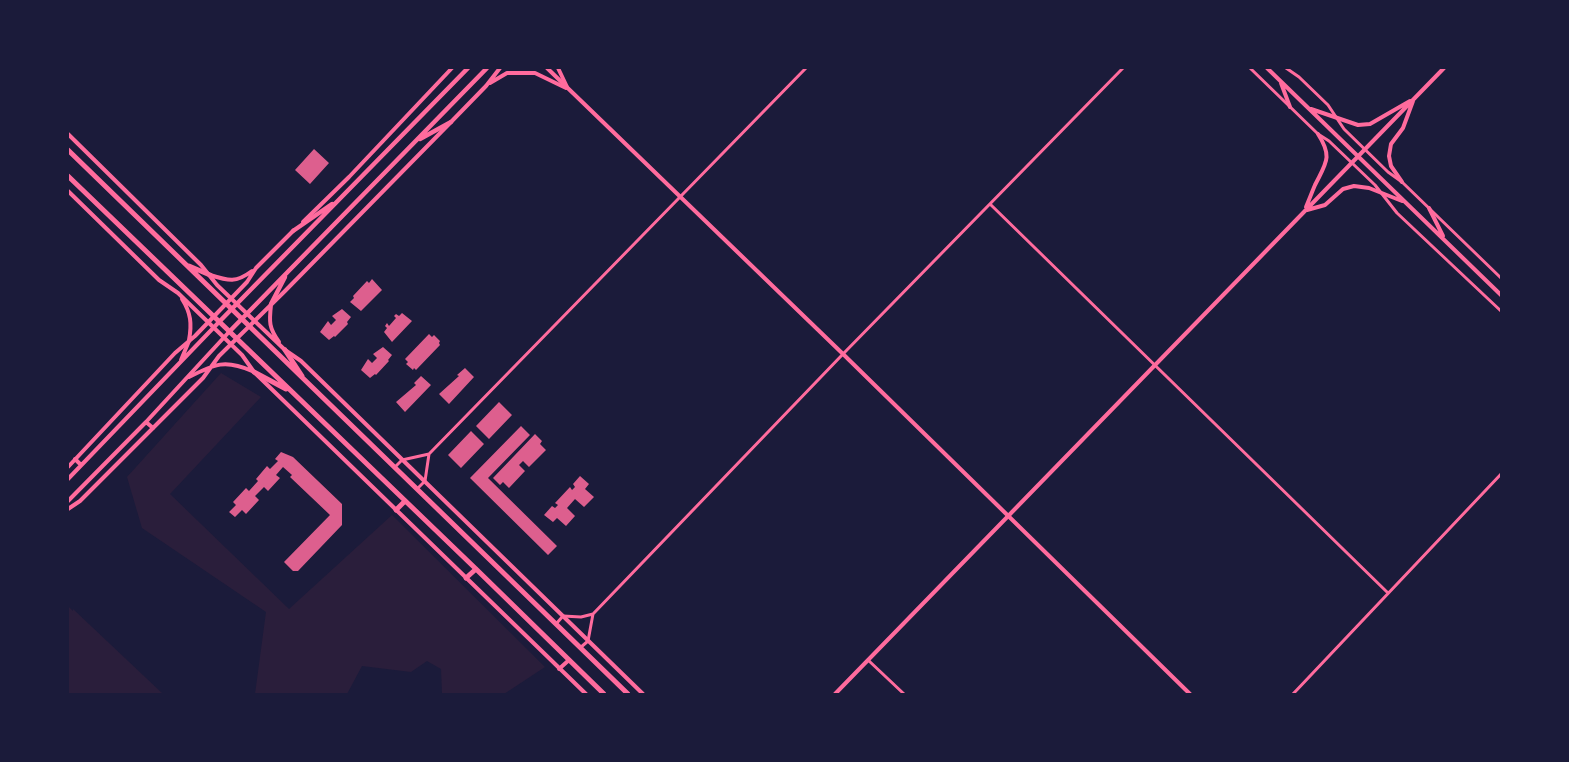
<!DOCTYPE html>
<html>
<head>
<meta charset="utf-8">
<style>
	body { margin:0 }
	#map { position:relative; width:1569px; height:762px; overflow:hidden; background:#1b1b3a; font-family:"Nunito Sans",sans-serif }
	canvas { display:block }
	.frame { position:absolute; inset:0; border:69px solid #1b1b3a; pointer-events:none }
</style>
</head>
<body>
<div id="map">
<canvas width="1569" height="762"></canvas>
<div class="frame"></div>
</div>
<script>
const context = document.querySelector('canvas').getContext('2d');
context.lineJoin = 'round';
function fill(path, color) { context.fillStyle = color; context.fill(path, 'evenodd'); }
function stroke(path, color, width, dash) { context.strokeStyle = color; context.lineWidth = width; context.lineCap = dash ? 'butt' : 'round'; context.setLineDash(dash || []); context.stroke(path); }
const green = new Path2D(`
	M 221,373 L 261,397 L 170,494 L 289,609 L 392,515 L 545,667 L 504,694 L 445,694 L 442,693 L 441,669 L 427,661 L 411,672 L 362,666 L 347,694 L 255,694 L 266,612 L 142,528 L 127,477 Z
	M 68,606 L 73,611 L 73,609 L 163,694 L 68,694 Z`);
const building = new Path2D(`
	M 314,149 L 329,163 L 310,184 L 295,170 Z
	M 372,279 L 382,290 L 361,311 L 350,302 L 354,298 L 353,296 L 367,281 L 369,283 Z
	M 342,309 L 351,317 L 347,322 L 348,324 L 335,337 L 334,336 L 329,340 L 320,332 L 328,321 L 331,325 L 336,320 L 332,316 Z
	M 402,313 L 412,321 L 392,342 L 384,332 L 387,328 L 385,326 L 387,323 L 389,326 L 396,318 L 394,316 L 396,314 L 399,316 Z
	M 429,334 L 432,337 L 434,335 L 440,341 L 439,343 L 440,345 L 416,370 L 414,368 L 413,370 L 406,364 L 408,362 L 405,359 Z
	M 383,347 L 392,355 L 388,360 L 389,361 L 376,375 L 375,374 L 370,378 L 361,370 L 368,359 L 372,363 L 377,358 L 373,354 Z
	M 465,368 L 474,377 L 449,404 L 439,394 L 459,376 L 457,375 Z
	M 421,376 L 431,385 L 405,412 L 396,402 L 416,385 L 414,383 Z
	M 499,402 L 512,415 L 489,439 L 476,426 Z
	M 521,426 L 530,435 L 488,478 L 557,546 L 548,555 L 470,478 Z
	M 471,431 L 484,444 L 461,468 L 448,455 Z
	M 535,434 L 542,441 L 540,444 L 546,450 L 529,467 L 523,461 L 519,465 L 525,471 L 509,488 L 503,482 L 500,485 L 493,478 Z
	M 281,452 L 293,457 L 342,504 L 342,525 L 298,571 L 293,571 L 284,562 L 330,515 L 290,477 L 292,475 L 283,467 L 276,475 L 280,478 L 268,491 L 264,487 L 255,496 L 259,500 L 246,514 L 242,510 L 235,517 L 229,512 L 236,505 L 233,502 L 246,488 L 249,491 L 258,481 L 256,479 L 267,466 L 270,469 L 278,461 L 275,459 Z
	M 580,476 L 589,484 L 585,489 L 594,497 L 584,507 L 575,499 L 567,508 L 575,516 L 566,526 L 557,518 L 553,522 L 544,515 L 552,506 L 555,508 L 558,505 L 555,503 L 570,487 L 572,490 L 575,487 L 573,484 Z`);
const minor = new Path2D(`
	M 1250,68 L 1318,134 L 1329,141 L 1375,185 L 1397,213 L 1502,312
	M 1286,68 L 1299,77 L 1328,105 L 1344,129 L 1388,172 L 1402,182 L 1502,279
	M 990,204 L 1388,593
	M 429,454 L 806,68
	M 395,467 L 402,460 L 429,454 L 425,481 L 417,489
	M 593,614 L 843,354 L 1123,68
	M 556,624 L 563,616 L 581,617 L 593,614 L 588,641 L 580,648
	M 868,660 L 904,694
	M 1293,694 L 1502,473`);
const tertiary = new Path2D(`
	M 558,68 L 567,87
	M 1267,68 L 1502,296
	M 490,83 L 507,73 L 535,73 L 566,88
	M 1281,83 L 1290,107
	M 1311,109 L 1358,125 L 1370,124 L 1410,101
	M 68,134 L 201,265 L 217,285 L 285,350 L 301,361 L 643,694
	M 1402,182 L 1391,166 L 1389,156 L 1391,144 L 1403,128 L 1413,101
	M 68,191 L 159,280 L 178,293 L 242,355 L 254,372 L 586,694
	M 1306,207 C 1309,200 1312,192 1315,185 C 1326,163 1333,157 1318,134
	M 1429,208 L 1443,236
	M 1307,210 L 1325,205 L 1343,189 L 1354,186 L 1369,188 L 1402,201
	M 303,222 L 349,177 L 452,68
	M 210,275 C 229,281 236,283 252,271
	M 182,299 C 191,313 192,324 189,340
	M 271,305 C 269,322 269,328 279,342
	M 189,377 C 215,364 225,359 252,371
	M 68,467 L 175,353 L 195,336 L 247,282 L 256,268 L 294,230
	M 68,509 L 80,501 L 203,378 L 219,356 L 285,291 L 451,122 L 486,86 L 500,68
	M 559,669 L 569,660
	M 835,694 L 1444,68`);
const secondary = new Path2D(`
	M 547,68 L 843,354 L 1190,694
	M 181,360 L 189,341
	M 146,422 L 153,428
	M 75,459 L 81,465
	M 68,479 L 219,322
	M 68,501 L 146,422 L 229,332`);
const primary = new Path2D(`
	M 420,139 L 451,122
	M 293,231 L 332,204
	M 271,304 L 285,277
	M 219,322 L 468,68
	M 229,332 L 487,68`);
const trunk = new Path2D(`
	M 68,150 L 628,694
	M 68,176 L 476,569 L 604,694
	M 189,266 L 210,275
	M 285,350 L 302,376
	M 254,372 L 286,389
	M 396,510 L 405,501
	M 466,578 L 476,569`);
fill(green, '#2a1e3b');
fill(building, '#dd5f8e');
stroke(minor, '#ff6b9d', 3);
stroke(tertiary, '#ff6b9d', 4);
stroke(secondary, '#ff6b9d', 4);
stroke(primary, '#ff6b9d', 4.5);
stroke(trunk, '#ff6b9d', 5);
</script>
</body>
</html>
